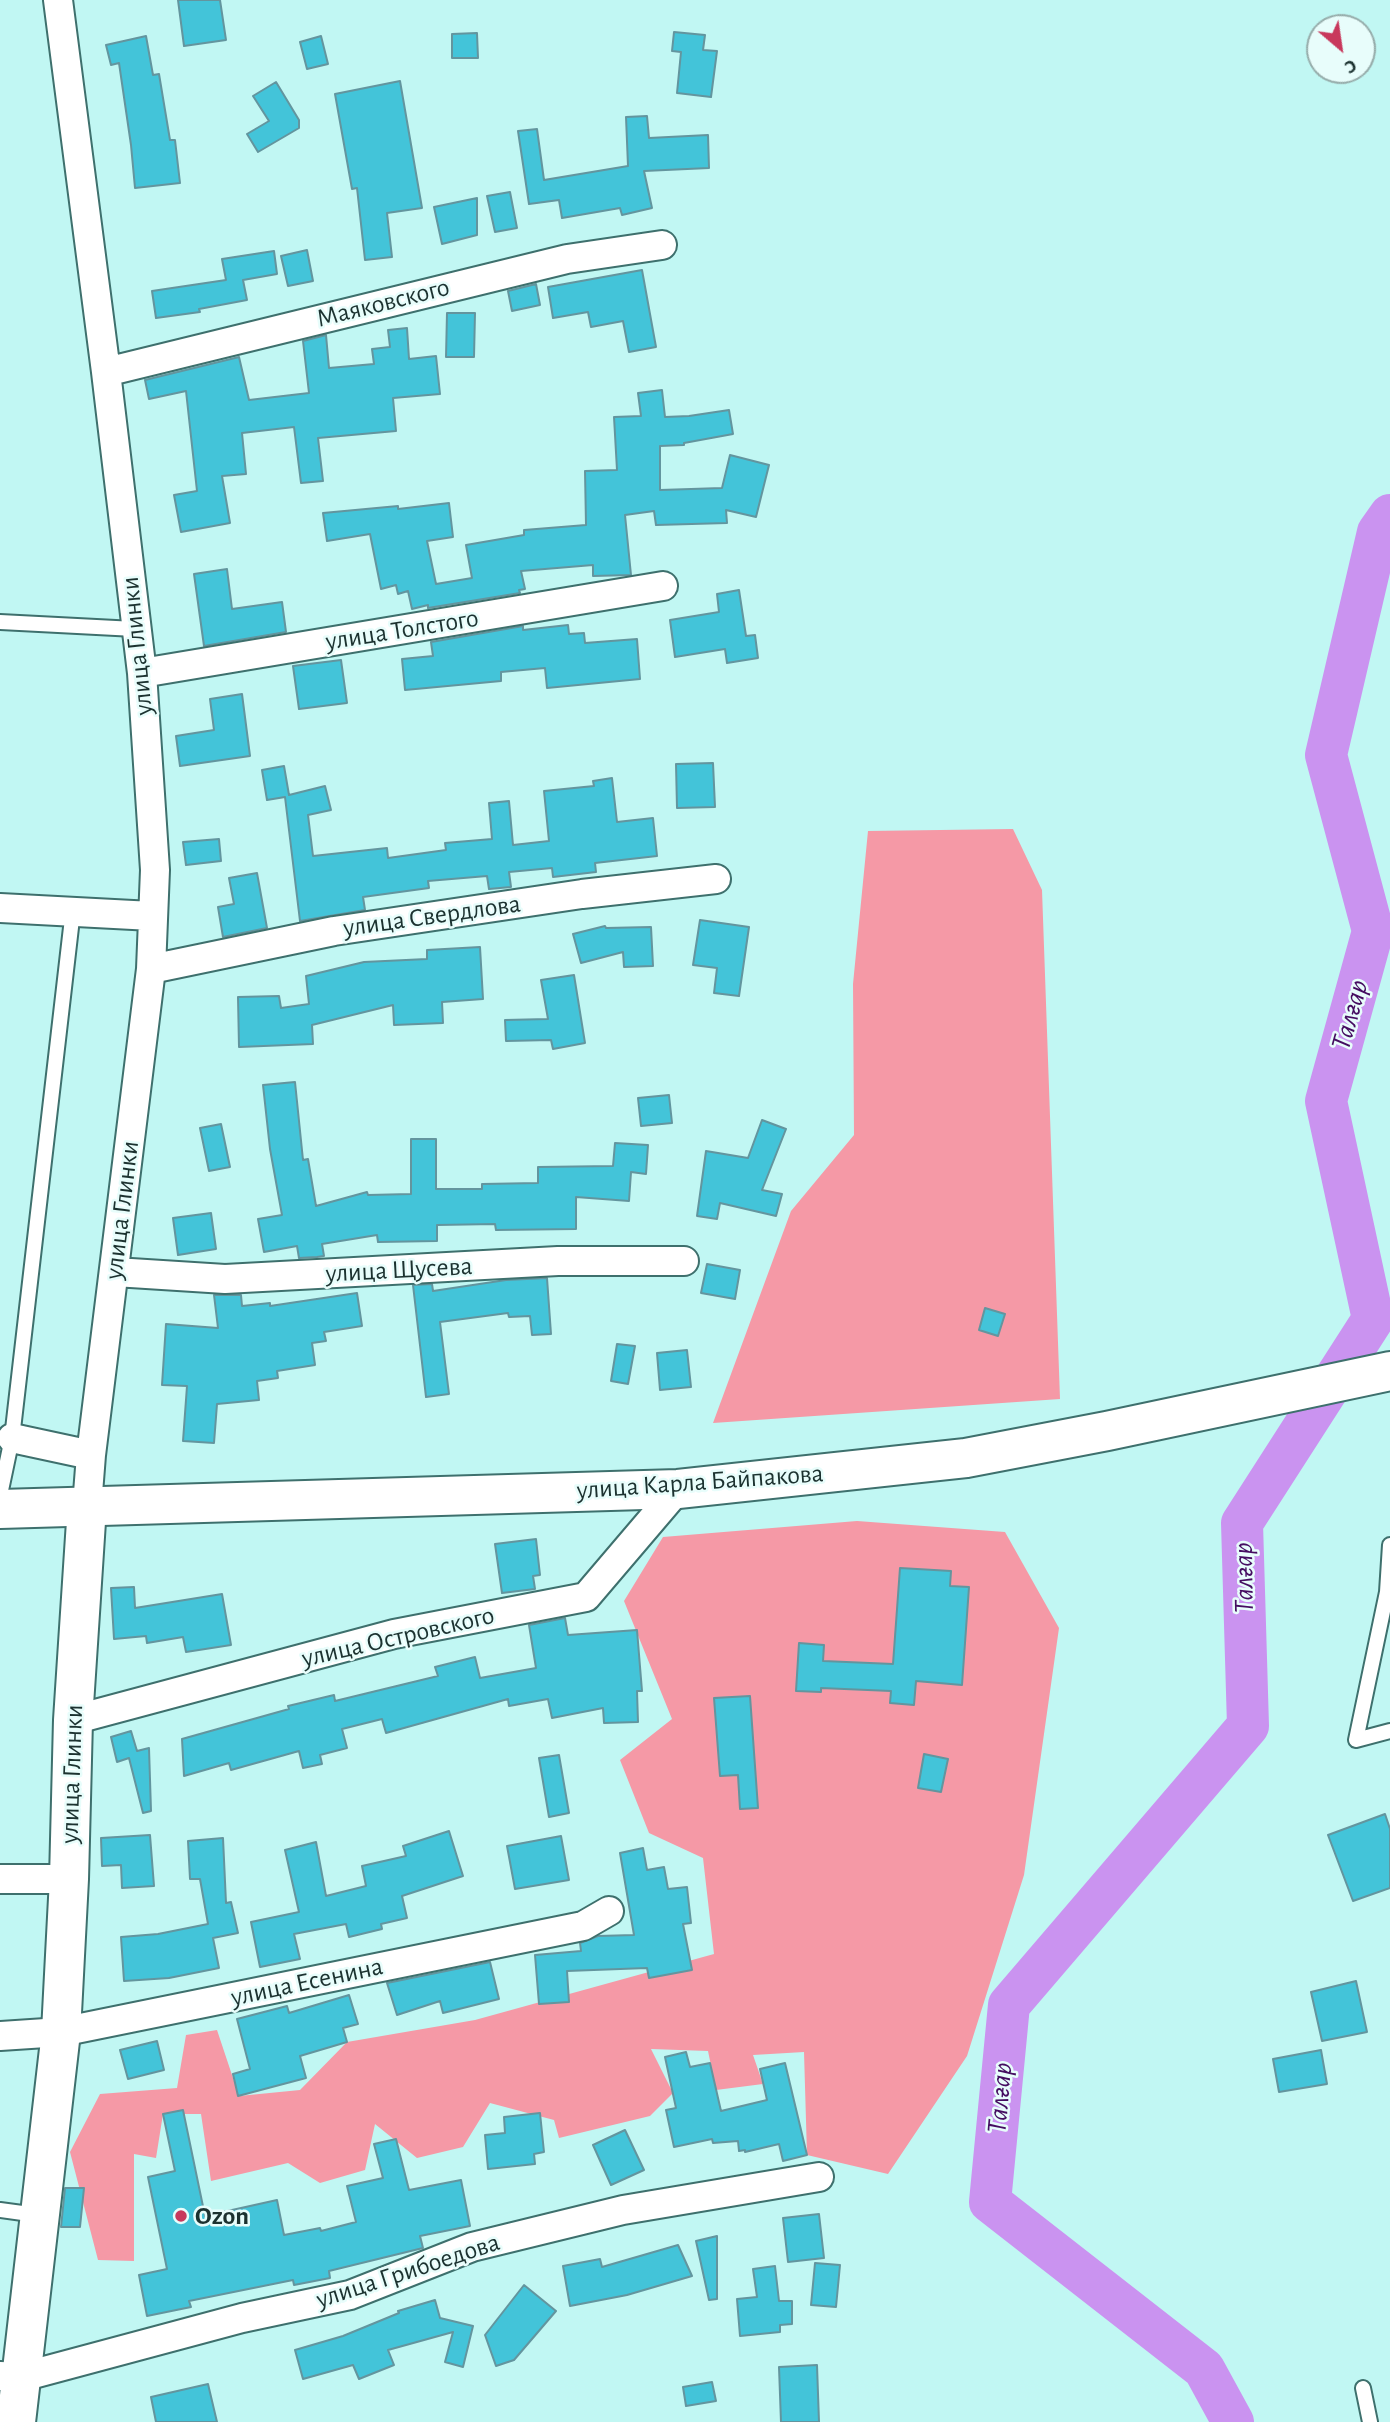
<!DOCTYPE html>
<html>
<head>
<meta charset="utf-8">
<style>
	body { margin:0 }
	#map { position:relative; width:1390px; height:2422px; overflow:hidden; background:#c1f7f3; font-family:"Alegreya Sans",sans-serif }
	canvas { display:block }
	.north { position:absolute; left:1306px; top:14px; width:70px; height:70px; box-sizing:border-box; background:#e8fdfb; border:2px solid #96acaa; border-radius:50%; rotate:151deg; font-size:19px; font-weight:700; line-height:28px; text-align:center; color:#1c3230 }
	.north::after { content:''; display:block; margin:auto; width:24px; height:32px; background:#c8385c; clip-path:polygon(50% 0,100% 100%,50% 72%,0 100%) }
</style>
</head>
<body>
<div id="map">
<canvas width="1390" height="2422"></canvas>
<div class="north">С</div>
</div>
<script>
const context = document.querySelector('canvas').getContext('2d');
context.lineJoin = 'round';
function fill(path, color) { context.fillStyle = color; context.fill(path, 'evenodd'); }
function stroke(path, color, width, dash) { context.strokeStyle = color; context.lineWidth = width; context.lineCap = dash ? 'butt' : 'round'; context.setLineDash(dash || []); context.stroke(path); }
function label(font, color, halo, rows, align = 'center') {
  context.font = font + ' "Alegreya Sans",sans-serif'; context.lineWidth = 5; context.setLineDash([]); context.textBaseline = 'middle'; context.strokeStyle = halo; context.fillStyle = color; for (const [text, x, y, turn = 0] of rows) {
    context.save(); context.translate(x, y); context.rotate((+turn || 0) * Math.PI / 180); context.textAlign = isNaN(turn) ? turn : align; if (halo) context.strokeText(text, 0, 0); context.fillText(text, 0, 0); context.restore();
  }
}
const green = new Path2D(`
	M 1013,829 L 1042,890 L 1060,1399 L 713,1423 L 791,1211 L 854,1135 L 853,984 L 868,831 Z
	M 857,1521 L 1005,1532 L 1059,1628 L 1024,1875 L 967,2056 L 888,2174 L 807,2155 L 804,2052 L 753,2055 L 763,2084 L 716,2090 L 708,2051 L 651,2049 L 673,2093 L 650,2116 L 559,2138 L 554,2120 L 490,2103 L 463,2147 L 417,2158 L 375,2124 L 365,2170 L 320,2183 L 288,2163 L 211,2181 L 201,2114 L 163,2114 L 156,2158 L 134,2154 L 134,2261 L 98,2260 L 70,2152 L 100,2094 L 177,2088 L 186,2035 L 217,2030 L 239,2096 L 300,2090 L 347,2042 L 475,2020 L 714,1954 L 703,1858 L 649,1833 L 620,1760 L 672,1719 L 624,1601 L 663,1537 Z`);
const river = new Path2D(`
	M 1233,2422 L 1204,2369 L 990,2202 L 1009,2005 L 1248,1726 L 1242,1523 L 1373,1319 L 1326,1101 L 1373,931 L 1326,755 L 1378,532 L 1390,515`);
const building = new Path2D(`
	M 178,0 L 220,0 L 226,40 L 184,46 Z
	M 674,32 L 705,35 L 703,50 L 717,51 L 711,97 L 677,93 L 681,52 L 672,51 Z
	M 477,33 L 478,58 L 452,58 L 452,34 Z
	M 146,36 L 153,75 L 159,74 L 170,140 L 175,140 L 180,183 L 135,188 L 131,145 L 119,63 L 111,65 L 106,45 Z
	M 321,36 L 328,64 L 307,69 L 300,42 Z
	M 400,81 L 422,208 L 387,213 L 392,257 L 365,260 L 357,188 L 352,189 L 335,94 Z
	M 276,82 L 299,120 L 299,128 L 258,152 L 247,134 L 269,121 L 253,96 Z
	M 647,116 L 649,138 L 708,135 L 709,168 L 644,171 L 652,208 L 622,215 L 620,208 L 562,218 L 559,200 L 529,204 L 518,131 L 537,129 L 544,180 L 628,166 L 626,117 Z
	M 510,192 L 517,228 L 495,232 L 487,196 Z
	M 477,198 L 477,235 L 442,244 L 434,207 Z
	M 307,250 L 313,281 L 288,286 L 281,256 Z
	M 274,251 L 277,274 L 243,280 L 247,300 L 199,309 L 200,312 L 156,318 L 152,291 L 226,280 L 222,259 Z
	M 642,270 L 656,347 L 629,352 L 623,321 L 591,327 L 588,312 L 553,318 L 548,287 Z
	M 536,284 L 540,305 L 512,311 L 508,291 Z
	M 447,313 L 475,313 L 474,357 L 446,357 Z
	M 407,328 L 409,359 L 436,356 L 440,394 L 393,398 L 396,431 L 318,438 L 323,481 L 301,483 L 294,427 L 242,433 L 246,474 L 222,476 L 230,523 L 181,532 L 174,495 L 197,491 L 186,391 L 149,399 L 145,380 L 239,357 L 249,400 L 309,393 L 303,341 L 326,335 L 329,368 L 374,364 L 372,349 L 390,347 L 388,330 Z
	M 662,390 L 665,417 L 689,416 L 729,410 L 733,434 L 684,443 L 684,445 L 660,446 L 660,490 L 722,488 L 730,455 L 769,465 L 756,517 L 726,510 L 727,523 L 656,525 L 654,511 L 625,515 L 631,575 L 593,576 L 593,565 L 521,571 L 525,589 L 519,590 L 520,593 L 428,608 L 428,605 L 412,609 L 408,591 L 398,594 L 396,585 L 381,589 L 370,534 L 327,541 L 323,513 L 398,506 L 398,509 L 449,503 L 453,537 L 427,541 L 436,584 L 472,578 L 466,545 L 524,535 L 524,530 L 586,525 L 585,471 L 617,470 L 614,417 L 641,416 L 638,393 Z
	M 227,569 L 232,609 L 282,602 L 286,632 L 204,646 L 194,574 Z
	M 739,590 L 746,636 L 755,635 L 758,658 L 727,663 L 725,649 L 675,657 L 670,620 L 719,612 L 717,594 Z
	M 568,625 L 569,634 L 584,633 L 585,643 L 637,639 L 640,679 L 547,688 L 545,668 L 501,672 L 501,681 L 405,690 L 402,659 L 433,656 L 431,642 L 523,626 L 523,630 Z
	M 341,660 L 347,703 L 299,709 L 293,666 Z
	M 242,694 L 250,756 L 180,766 L 176,736 L 214,730 L 210,699 Z
	M 713,763 L 715,807 L 677,808 L 676,764 Z
	M 284,766 L 289,795 L 325,786 L 331,810 L 308,815 L 313,856 L 387,848 L 388,858 L 446,850 L 445,843 L 492,839 L 489,803 L 509,801 L 513,845 L 549,841 L 544,791 L 594,786 L 593,781 L 612,778 L 617,822 L 653,818 L 657,856 L 595,863 L 596,872 L 553,877 L 552,868 L 509,872 L 511,887 L 489,889 L 487,876 L 428,881 L 429,888 L 363,897 L 365,910 L 300,921 L 285,797 L 267,800 L 262,770 Z
	M 219,839 L 221,861 L 186,865 L 183,842 Z
	M 257,873 L 267,928 L 223,937 L 218,907 L 234,904 L 229,878 Z
	M 700,920 L 749,927 L 739,996 L 714,993 L 717,968 L 693,965 Z
	M 605,926 L 606,928 L 651,927 L 653,966 L 624,967 L 623,952 L 581,963 L 573,934 Z
	M 480,947 L 483,999 L 442,1002 L 443,1023 L 394,1025 L 393,1005 L 312,1025 L 313,1044 L 239,1047 L 238,997 L 279,996 L 281,1008 L 309,1004 L 306,976 L 364,962 L 427,959 L 427,950 Z
	M 574,975 L 585,1043 L 553,1049 L 551,1040 L 506,1041 L 505,1020 L 548,1019 L 541,980 Z
	M 295,1082 L 303,1160 L 308,1159 L 316,1206 L 367,1192 L 368,1195 L 411,1194 L 411,1139 L 436,1139 L 436,1189 L 482,1189 L 482,1184 L 538,1183 L 538,1167 L 613,1166 L 615,1143 L 648,1145 L 646,1174 L 631,1172 L 629,1201 L 576,1197 L 576,1229 L 496,1230 L 495,1224 L 437,1225 L 437,1241 L 378,1242 L 377,1235 L 322,1244 L 324,1256 L 317,1257 L 299,1258 L 297,1246 L 264,1252 L 258,1219 L 282,1215 L 270,1149 L 263,1085 Z
	M 669,1095 L 672,1123 L 641,1126 L 638,1098 Z
	M 762,1120 L 786,1129 L 762,1190 L 782,1194 L 776,1216 L 720,1203 L 717,1219 L 697,1216 L 706,1151 L 748,1158 Z
	M 221,1124 L 230,1167 L 209,1171 L 200,1128 Z
	M 211,1213 L 216,1249 L 178,1255 L 173,1218 Z
	M 707,1264 L 740,1270 L 735,1299 L 701,1293 Z
	M 547,1278 L 551,1334 L 532,1335 L 530,1316 L 509,1317 L 508,1313 L 440,1322 L 449,1394 L 426,1397 L 413,1285 L 432,1284 L 433,1291 L 506,1280 Z
	M 357,1293 L 362,1326 L 324,1332 L 326,1341 L 312,1343 L 315,1365 L 277,1371 L 278,1378 L 257,1381 L 259,1400 L 217,1404 L 214,1443 L 183,1441 L 187,1386 L 162,1385 L 166,1324 L 218,1328 L 214,1295 L 241,1295 L 242,1306 L 270,1303 L 270,1306 Z
	M 985,1308 L 1005,1314 L 998,1336 L 979,1330 Z
	M 617,1344 L 635,1346 L 628,1384 L 611,1381 Z
	M 687,1350 L 691,1387 L 660,1390 L 657,1353 Z
	M 536,1539 L 540,1575 L 533,1576 L 535,1589 L 502,1593 L 495,1544 Z
	M 900,1568 L 951,1571 L 950,1586 L 969,1587 L 962,1685 L 916,1681 L 914,1705 L 890,1703 L 891,1691 L 821,1688 L 821,1692 L 796,1691 L 799,1643 L 824,1645 L 823,1661 L 893,1664 Z
	M 134,1587 L 135,1608 L 222,1594 L 231,1645 L 186,1652 L 183,1637 L 147,1643 L 146,1636 L 114,1639 L 111,1588 Z
	M 565,1618 L 568,1635 L 637,1630 L 642,1691 L 637,1691 L 638,1722 L 604,1723 L 603,1708 L 552,1718 L 548,1699 L 509,1706 L 508,1699 L 386,1733 L 382,1719 L 342,1729 L 347,1748 L 320,1755 L 322,1764 L 303,1768 L 299,1751 L 231,1770 L 229,1763 L 184,1776 L 182,1739 L 289,1709 L 288,1706 L 334,1695 L 335,1701 L 438,1676 L 435,1667 L 475,1657 L 480,1678 L 536,1668 L 529,1625 Z
	M 750,1696 L 758,1808 L 740,1809 L 738,1775 L 720,1776 L 714,1698 Z
	M 131,1731 L 137,1751 L 149,1748 L 151,1811 L 143,1813 L 129,1758 L 117,1762 L 111,1737 Z
	M 924,1754 L 948,1759 L 941,1792 L 918,1788 Z
	M 559,1755 L 569,1813 L 549,1817 L 539,1758 Z
	M 1385,1814 L 1390,1829 L 1390,1888 L 1353,1901 L 1328,1835 Z
	M 449,1831 L 463,1876 L 402,1896 L 407,1918 L 381,1924 L 382,1929 L 349,1937 L 346,1924 L 294,1934 L 300,1959 L 260,1967 L 251,1922 L 299,1912 L 285,1850 L 316,1842 L 326,1896 L 366,1886 L 362,1866 L 406,1856 L 403,1846 Z
	M 150,1835 L 154,1886 L 122,1888 L 121,1865 L 102,1866 L 101,1838 Z
	M 561,1836 L 569,1880 L 515,1889 L 507,1846 Z
	M 223,1838 L 226,1903 L 231,1902 L 238,1933 L 213,1938 L 219,1968 L 169,1978 L 124,1981 L 121,1937 L 158,1934 L 208,1924 L 200,1879 L 190,1879 L 188,1841 Z
	M 643,1848 L 647,1870 L 664,1867 L 668,1889 L 687,1887 L 691,1923 L 683,1924 L 692,1970 L 649,1978 L 647,1968 L 567,1971 L 569,2002 L 539,2004 L 535,1955 L 581,1951 L 580,1943 L 598,1936 L 634,1935 L 620,1853 Z
	M 490,1962 L 499,1999 L 443,2013 L 440,2001 L 397,2015 L 387,1983 Z
	M 1356,1981 L 1367,2032 L 1322,2041 L 1311,1992 Z
	M 349,1995 L 358,2024 L 343,2028 L 347,2042 L 300,2056 L 306,2078 L 238,2096 L 233,2074 L 250,2069 L 237,2019 L 287,2006 L 289,2013 Z
	M 157,2041 L 164,2070 L 128,2079 L 120,2050 Z
	M 1321,2050 L 1327,2084 L 1279,2092 L 1273,2059 Z
	M 686,2052 L 690,2067 L 710,2063 L 721,2111 L 767,2100 L 760,2069 L 785,2063 L 807,2155 L 783,2161 L 779,2144 L 745,2152 L 745,2150 L 739,2151 L 738,2141 L 713,2143 L 712,2139 L 674,2147 L 666,2110 L 676,2108 L 665,2057 Z
	M 183,2110 L 205,2216 L 277,2200 L 284,2235 L 320,2228 L 321,2231 L 356,2222 L 347,2186 L 383,2178 L 374,2144 L 396,2139 L 409,2190 L 461,2180 L 470,2226 L 420,2236 L 423,2248 L 329,2271 L 330,2278 L 294,2285 L 293,2280 L 189,2301 L 191,2307 L 147,2316 L 139,2275 L 167,2269 L 148,2177 L 175,2171 L 163,2114 Z
	M 540,2113 L 544,2152 L 534,2154 L 535,2164 L 488,2169 L 485,2135 L 505,2133 L 504,2117 Z
	M 625,2130 L 644,2170 L 611,2185 L 593,2145 Z
	M 65,2188 L 84,2188 L 80,2227 L 61,2227 Z
	M 819,2214 L 824,2258 L 788,2262 L 783,2218 Z
	M 717,2236 L 717,2299 L 709,2300 L 696,2241 Z
	M 678,2245 L 692,2276 L 627,2295 L 570,2306 L 563,2266 L 600,2259 L 602,2267 Z
	M 815,2263 L 840,2265 L 836,2307 L 811,2305 Z
	M 775,2266 L 779,2301 L 792,2301 L 792,2324 L 780,2325 L 780,2332 L 740,2336 L 737,2299 L 757,2297 L 753,2269 Z
	M 524,2285 L 556,2311 L 514,2360 L 496,2366 L 485,2335 Z
	M 435,2300 L 440,2318 L 473,2326 L 463,2367 L 445,2362 L 453,2332 L 388,2350 L 394,2365 L 359,2379 L 353,2365 L 303,2379 L 295,2350 L 343,2336 L 399,2313 L 398,2311 Z
	M 817,2365 L 819,2422 L 781,2422 L 779,2367 Z
	M 712,2382 L 716,2401 L 686,2406 L 683,2387 Z
	M 208,2384 L 217,2422 L 156,2422 L 151,2397 Z`);
const lane = new Path2D(`
	M 0,622 L 135,629
	M 0,1495 L 12,1438 L 73,910
	M 1390,1545 L 1387,1592 L 1356,1740 L 1390,1731
	M 0,2210 L 37,2215
	M 1363,2388 L 1370,2422`);
const street = new Path2D(`
	M 58,0 L 106,372 L 142,673 L 155,870 L 151,969 L 91,1455 L 87,1506
	M 106,372 L 567,259 L 662,245
	M 142,673 L 663,586
	M 0,908 L 152,916
	M 151,969 L 334,931 L 582,894 L 716,879
	M 115,1272 L 225,1279 L 558,1261 L 684,1261
	M 12,1438 L 91,1455
	M 73,1720 L 394,1634 L 586,1597 L 678,1489
	M 0,1879 L 69,1879
	M 0,2036 L 61,2032 L 583,1926 L 609,1911
	M 0,2376 L 22,2377 L 242,2318 L 350,2295 L 472,2247 L 623,2210 L 819,2177`);
const secondary = new Path2D(`
	M 16,2422 L 61,2032 L 69,1879 L 73,1720 L 87,1506`);
const primary = new Path2D(`
	M 0,1509 L 678,1489 L 966,1458 L 1107,1431 L 1390,1371`);
const markers = [
	[181,2216,7,"#c8385c"]
];
const streetNames = [
	["Маяковского",383,303,-14],
	["улица Толстого",402,630,-9],
	["улица Глинки",137,646,-96],
	["улица Свердлова",432,916,-8],
	["улица Глинки",122,1210,-83],
	["улица Щусева",399,1270,-3],
	["улица Карла Байпакова",700,1482,-4],
	["улица Островского",398,1637,-13],
	["улица Глинки",72,1774,-88],
	["улица Есенина",307,1982,-12],
	["улица Грибоедова",408,2271,-18]
];
const poiNames = [
	["Ozon",195,2216]
];
const waterNames = [
	["Талғар",1350,1015,-74],
	["Талғар",1244,1578,-91],
	["Талғар",1000,2098,-85]
];
fill(green, '#f599a6');
stroke(river, '#ca93f0', 42);
fill(building, '#43c4d9');
stroke(building, '#63959e', 2);
stroke(lane, '#3e706d', 18);
stroke(street, '#3e706d', 32);
stroke(secondary, '#3e706d', 42);
stroke(primary, '#3e706d', 42);
stroke(lane, '#fff', 14);
stroke(street, '#fff', 28);
stroke(secondary, '#fff', 38);
stroke(primary, '#fff', 38);
for (const [x, y, r, color] of markers) { const dot = new Path2D(); dot.arc(x, y, r, 0, 2 * Math.PI); context.fillStyle = color; context.fill(dot); stroke(dot, '#e8fdfb', 2.5); }
label('26px', '#1c3230', '#e8fdfb', streetNames);
label('bold 26px', '#1c3230', '#e8fdfb', poiNames, 'left');
label('italic 28px', '#450d61', '#e8fdfb', waterNames);
</script>
</body>
</html>
